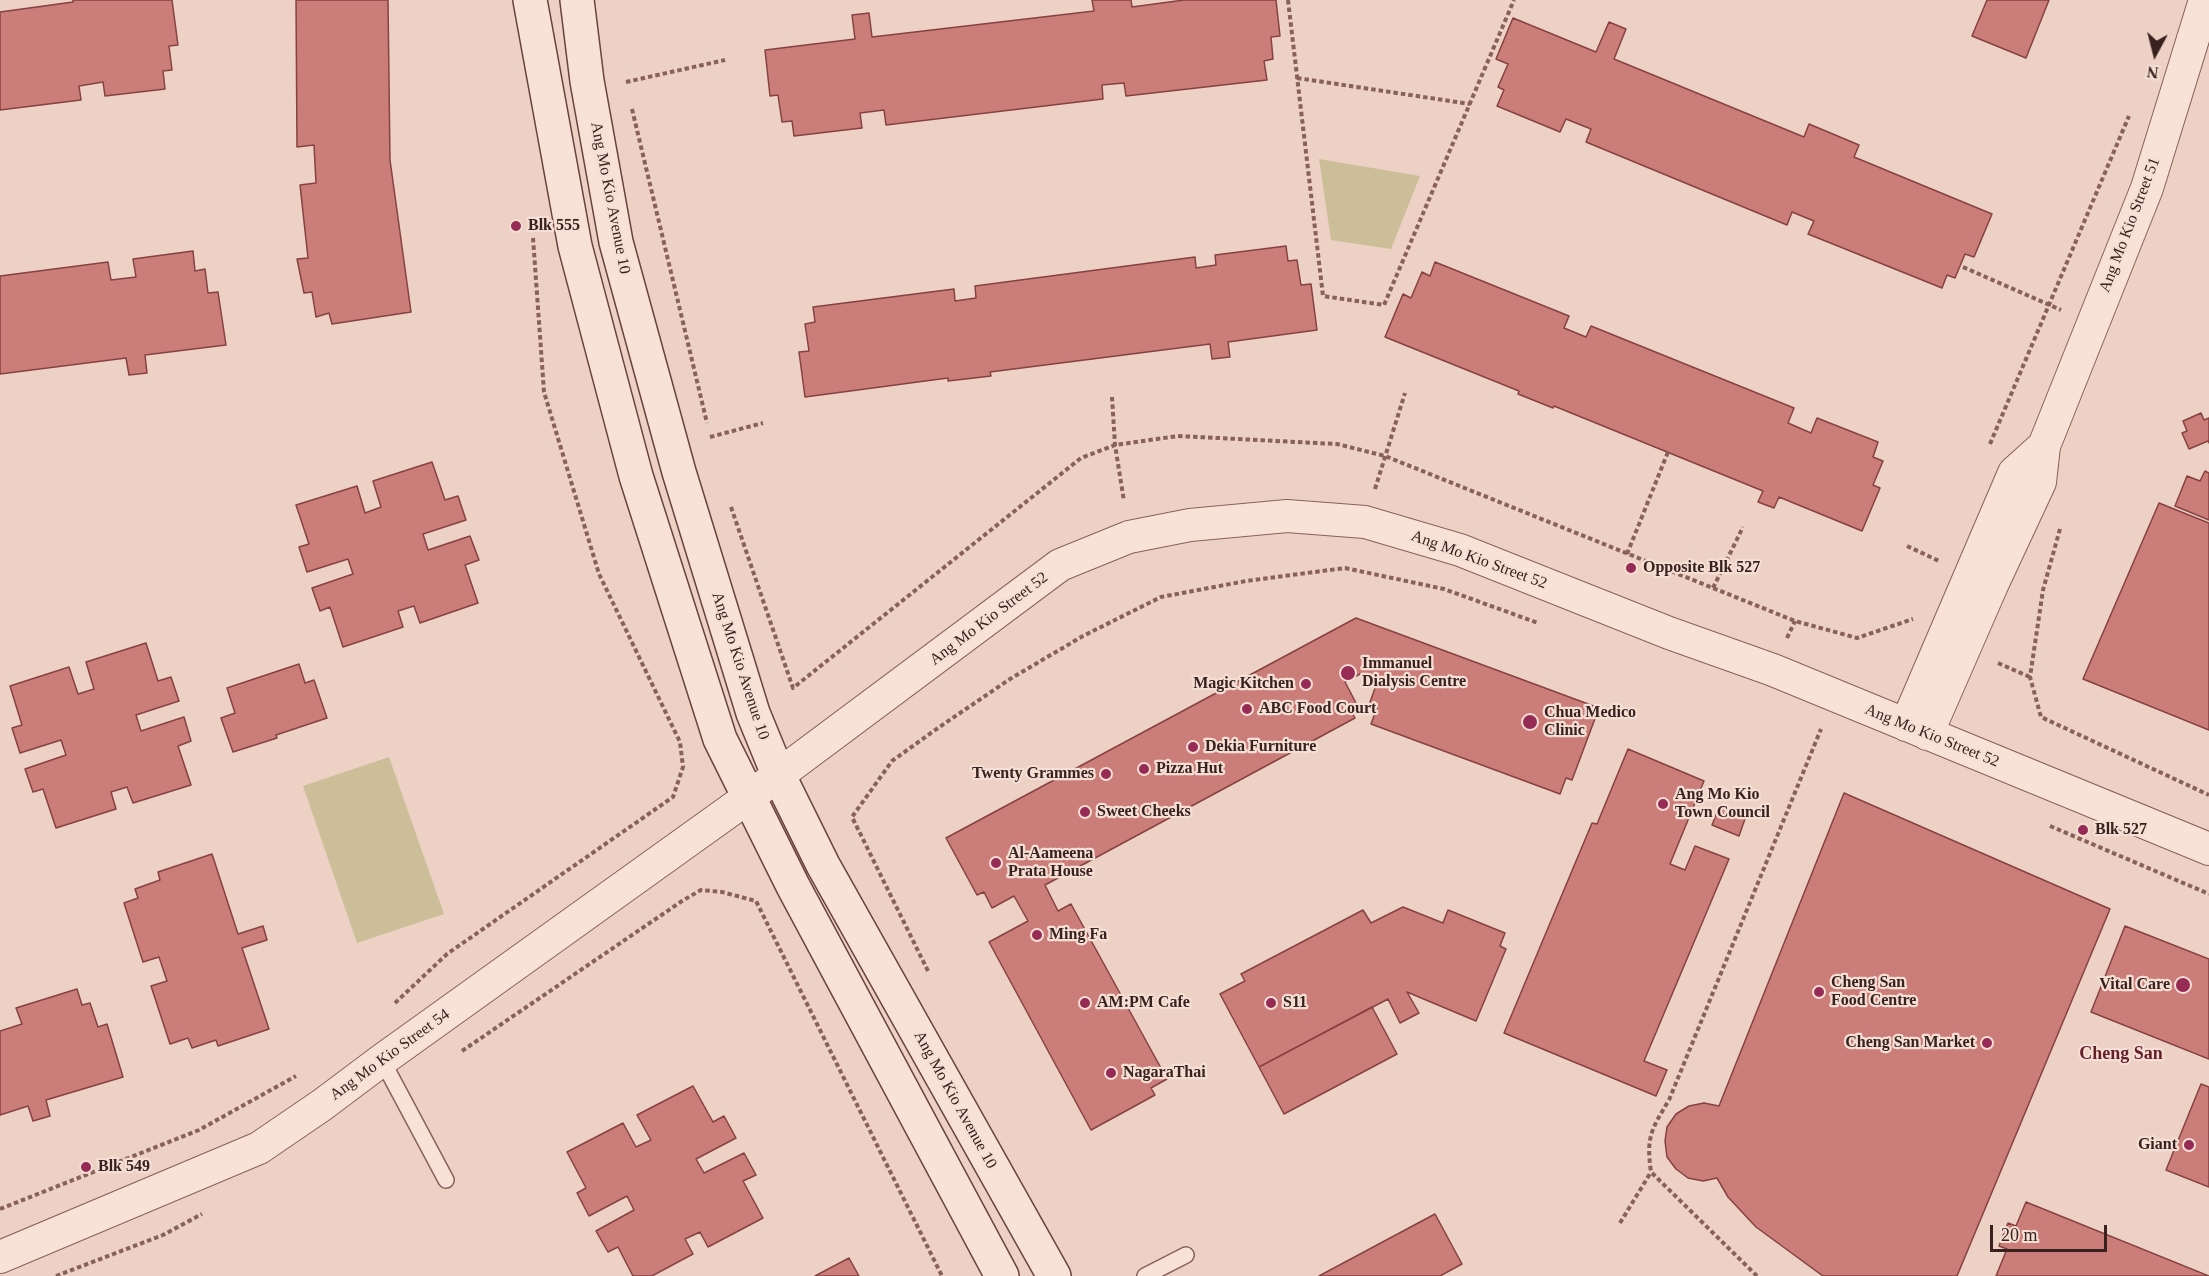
<!DOCTYPE html>
<html>
<head>
<meta charset="utf-8">
<style>
	body { margin:0 }
	#map { position:relative; width:2209px; height:1276px; overflow:hidden; background:#edd1c4; font-family:"Times New Roman",serif }
	canvas { display:block }
	.north { position:absolute; left:2125px; top:24px; width:60px; height:60px; -webkit-text-stroke:4px #f5ded3; paint-order:stroke; rotate:187deg; font-size:16px; font-weight:700; line-height:24px; text-align:center; color:#38211e }
	.north::after { content:''; display:block; margin:auto; width:21px; height:27px; background:#38211e; clip-path:polygon(50% 0,100% 100%,50% 72%,0 100%) }
	.scale { position:absolute; left:1990px; top:1225px; width:117px; height:27px; box-sizing:border-box; border:3px solid #38211e; border-top:0; padding-left:8px; font-size:18px; line-height:21px; white-space:nowrap; color:#38211e; -webkit-text-stroke:4px #f5ded3; paint-order:stroke }
</style>
</head>
<body>
<div id="map">
<canvas width="2209" height="1276"></canvas>
<div class="north">N</div>
<div class="scale">20 m</div>
</div>
<script>
const context = document.querySelector('canvas').getContext('2d');
context.lineJoin = 'round';
function fill(path, color) { context.fillStyle = color; context.fill(path, 'evenodd'); }
function stroke(path, color, width, dash) { context.strokeStyle = color; context.lineWidth = width; context.lineCap = dash ? 'butt' : 'round'; context.setLineDash(dash || []); context.stroke(path); }
function label(font, color, halo, rows, align = 'center') {
  context.font = font + ' "Times New Roman",serif'; context.lineWidth = 4.5; context.setLineDash([]); context.textBaseline = 'middle'; context.strokeStyle = halo; context.fillStyle = color; for (const [text, x, y, turn = 0] of rows) {
    context.save(); context.translate(x, y); context.rotate((+turn || 0) * Math.PI / 180); context.textAlign = isNaN(turn) ? turn : align; if (halo) context.strokeText(text, 0, 0); context.fillText(text, 0, 0); context.restore();
  }
}
const green = new Path2D(`
	M 1319,159 L 1420,176 L 1391,249 L 1331,240 Z
	M 389,757 L 444,914 L 357,943 L 303,786 Z`);
const building = new Path2D(`
	M 73,0 L 172,0 L 178,45 L 169,46 L 172,70 L 163,71 L 165,89 L 105,96 L 103,82 L 79,86 L 81,100 L 0,110 L 0,12 L 73,2 Z
	M 296,0 L 388,0 L 390,160 L 411,312 L 332,324 L 329,313 L 316,317 L 312,292 L 304,293 L 297,259 L 308,258 L 300,185 L 316,183 L 314,145 L 297,147 Z
	M 1092,0 L 1131,0 L 1132,7 L 1184,0 L 1276,0 L 1280,36 L 1271,37 L 1273,59 L 1264,61 L 1267,80 L 1126,96 L 1124,83 L 1102,85 L 1103,99 L 886,125 L 884,110 L 860,113 L 862,128 L 794,136 L 792,121 L 782,122 L 778,95 L 770,96 L 765,50 L 855,39 L 852,15 L 869,13 L 872,37 L 1094,11 Z
	M 1987,0 L 2049,0 L 2026,58 L 1972,36 Z
	M 1513,18 L 1596,52 L 1609,22 L 1626,29 L 1614,59 L 1804,137 L 1809,124 L 1859,145 L 1854,157 L 1992,214 L 1974,257 L 1965,254 L 1955,278 L 1947,275 L 1942,288 L 1808,234 L 1814,221 L 1792,212 L 1787,225 L 1586,142 L 1591,129 L 1566,119 L 1560,132 L 1497,106 L 1504,90 L 1498,87 L 1508,64 L 1496,59 Z
	M 1286,246 L 1288,261 L 1297,260 L 1301,285 L 1311,284 L 1317,330 L 1228,342 L 1230,357 L 1212,359 L 1210,344 L 990,372 L 991,376 L 948,381 L 948,378 L 805,397 L 799,352 L 809,351 L 805,324 L 815,322 L 813,307 L 954,289 L 955,301 L 976,298 L 975,286 L 1195,257 L 1196,268 L 1216,265 L 1215,255 Z
	M 193,251 L 195,271 L 205,269 L 208,293 L 218,292 L 226,345 L 145,355 L 147,373 L 129,375 L 126,358 L 0,374 L 0,276 L 108,262 L 111,280 L 136,277 L 133,259 Z
	M 1435,262 L 1569,316 L 1564,328 L 1586,337 L 1591,326 L 1794,408 L 1788,423 L 1811,433 L 1817,418 L 1878,442 L 1873,457 L 1883,461 L 1873,485 L 1880,488 L 1862,531 L 1779,497 L 1774,508 L 1758,502 L 1763,491 L 1554,406 L 1553,408 L 1518,394 L 1519,391 L 1385,337 L 1403,294 L 1411,298 L 1422,272 L 1430,276 Z
	M 2201,413 L 2204,420 L 2209,418 L 2209,443 L 2208,441 L 2189,449 L 2182,433 L 2187,431 L 2183,421 Z
	M 432,462 L 445,500 L 458,496 L 466,520 L 423,534 L 428,550 L 470,536 L 479,560 L 465,565 L 478,603 L 420,623 L 414,606 L 398,611 L 403,627 L 343,647 L 330,607 L 320,611 L 312,588 L 353,574 L 348,559 L 307,572 L 299,547 L 309,544 L 296,505 L 357,486 L 365,513 L 381,507 L 373,481 Z
	M 2205,471 L 2209,473 L 2209,520 L 2175,506 L 2187,476 L 2200,481 Z
	M 2159,503 L 2209,523 L 2209,730 L 2083,679 Z
	M 1356,618 L 1599,708 L 1572,780 L 1566,778 L 1560,794 L 1371,724 L 1378,705 L 1370,702 L 1378,680 L 1360,674 L 1345,682 L 1356,703 L 1349,707 L 1355,718 L 1045,885 L 1058,911 L 1071,904 L 1167,1079 L 1151,1088 L 1155,1095 L 1091,1130 L 989,942 L 1028,921 L 1014,896 L 992,908 L 984,892 L 977,895 L 946,838 Z
	M 146,643 L 158,681 L 171,677 L 179,701 L 136,715 L 141,731 L 184,717 L 191,741 L 178,746 L 191,785 L 133,803 L 127,787 L 111,792 L 116,809 L 56,828 L 43,789 L 33,792 L 25,769 L 66,755 L 61,740 L 20,753 L 12,728 L 22,725 L 10,686 L 69,667 L 78,694 L 94,689 L 86,662 Z
	M 299,664 L 305,683 L 314,680 L 327,718 L 276,735 L 277,738 L 233,752 L 221,718 L 235,713 L 227,688 Z
	M 1628,749 L 1704,781 L 1670,864 L 1685,870 L 1695,846 L 1729,859 L 1644,1061 L 1667,1070 L 1656,1096 L 1504,1033 L 1592,823 L 1597,824 Z
	M 1844,793 L 2110,909 L 1957,1276 L 1823,1276 L 1756,1227 L 1728,1197 L 1717,1178 L 1703,1181 L 1688,1178 L 1676,1169 L 1667,1157 L 1665,1141 L 1667,1127 L 1676,1114 L 1689,1106 L 1704,1103 L 1719,1106 Z
	M 1720,805 L 1746,816 L 1739,836 L 1712,825 Z
	M 212,854 L 238,934 L 263,926 L 267,940 L 242,948 L 269,1029 L 218,1046 L 216,1040 L 192,1048 L 188,1038 L 170,1044 L 151,986 L 167,981 L 159,957 L 143,962 L 124,903 L 138,898 L 135,889 L 160,880 L 158,872 Z
	M 1403,907 L 1443,923 L 1448,910 L 1505,933 L 1500,946 L 1506,949 L 1476,1021 L 1407,992 L 1419,1013 L 1400,1023 L 1388,999 L 1259,1067 L 1220,994 L 1245,981 L 1241,974 L 1363,910 L 1371,923 Z
	M 2125,926 L 2209,959 L 2209,1059 L 2091,1012 Z
	M 77,989 L 82,1005 L 90,1003 L 98,1027 L 107,1024 L 123,1077 L 46,1100 L 50,1116 L 33,1121 L 28,1106 L 0,1115 L 0,1031 L 22,1024 L 16,1008 Z
	M 1372,1007 L 1397,1054 L 1284,1114 L 1259,1067 Z
	M 2201,1084 L 2209,1087 L 2209,1187 L 2166,1170 Z
	M 693,1086 L 713,1122 L 724,1116 L 736,1138 L 696,1159 L 704,1173 L 744,1153 L 756,1175 L 743,1181 L 763,1218 L 708,1247 L 700,1232 L 685,1239 L 693,1254 L 652,1276 L 633,1276 L 618,1247 L 608,1252 L 596,1231 L 634,1210 L 627,1196 L 589,1216 L 577,1193 L 586,1188 L 567,1152 L 623,1123 L 636,1147 L 651,1140 L 637,1115 Z
	M 2026,1202 L 2209,1276 L 1996,1276 L 2007,1249 L 1999,1246 L 2008,1223 L 2016,1226 Z
	M 1435,1214 L 1462,1264 L 1440,1276 L 1319,1276 Z
	M 849,1258 L 859,1276 L 815,1276 Z`);
const path = new Path2D(`
	M 1288,0 L 1323,296 L 1384,305 L 1514,0
	M 1297,78 L 1470,104
	M 626,82 L 725,60
	M 632,109 L 707,423
	M 1963,267 L 2061,310
	M 1112,397 L 1115,445 L 1124,501
	M 710,437 L 763,423
	M 1990,444 L 2129,116
	M 1375,489 L 1405,393
	M 731,507 L 793,688 L 1081,458 L 1115,445 L 1178,436 L 1337,444 L 1385,456 L 1795,621 L 1857,638 L 1913,619
	M 2060,529 L 2043,590 L 2030,677 L 2041,717 L 2209,795
	M 1907,546 L 1939,561
	M 1627,554 L 1668,452
	M 1713,588 L 1743,527
	M 1787,638 L 1795,621
	M 1998,663 L 2030,677
	M 2050,826 L 2209,894
	M 928,971 L 852,817 L 892,761 L 938,728 L 1010,679 L 1083,636 L 1161,597 L 1246,581 L 1345,568 L 1444,589 L 1538,623
	M 395,1003 L 447,954 L 673,797 L 683,767 L 680,742 L 599,574 L 544,392 L 533,238
	M 462,1051 L 682,901 L 701,890 L 722,892 L 756,901 L 942,1276
	M 0,1209 L 199,1130 L 296,1076
	M 1620,1223 L 1651,1172
	M 56,1276 L 163,1235 L 202,1214
	M 1757,1276 L 1651,1172 C 1646,1137 1651,1130 1669,1100 L 1821,729`);
const service = new Path2D(`
	M 382,1060 L 446,1180
	M 1145,1276 L 1186,1255`);
const minor = new Path2D(`
	M 1906,725 L 2014,473 L 2044,446
	M 1927,734 L 1992,585 L 2040,482 L 2044,446 L 2147,188 L 2205,0
	M 0,1257 L 259,1148 L 322,1105 L 382,1060 L 749,797 L 1060,565 L 1129,537 L 1190,525 L 1287,516 L 1365,522 L 1460,550 L 1669,633 L 1773,670 L 2209,849`);
const secondary = new Path2D(`
	M 530,0 L 575,246 L 636,476 L 720,739 L 793,886 L 1002,1276
	M 577,0 L 587,81 L 616,242 L 679,472 L 753,713 L 778,774 L 823,865 L 1054,1276`);
const markers = [
	[516,226,6,"#962b55"],
	[1631,568,6,"#962b55"],
	[1348,673,8,"#962b55"],
	[1306,684,6,"#962b55"],
	[1247,709,6,"#962b55"],
	[1530,722,8,"#962b55"],
	[1193,747,6,"#962b55"],
	[1144,769,6,"#962b55"],
	[1106,774,6,"#962b55"],
	[1663,804,6,"#962b55"],
	[1085,812,6,"#962b55"],
	[2083,830,6,"#962b55"],
	[996,863,6,"#962b55"],
	[1037,935,6,"#962b55"],
	[2183,985,8,"#962b55"],
	[1819,992,6,"#962b55"],
	[1085,1003,6,"#962b55"],
	[1271,1003,6,"#962b55"],
	[1987,1043,6,"#962b55"],
	[1111,1073,6,"#962b55"],
	[2189,1145,6,"#962b55"],
	[86,1167,6,"#962b55"]
];
const streetNames = [
	["Ang Mo Kio Avenue 10",610,198,79],
	["Ang Mo Kio Street 51",2130,225,-69],
	["Ang Mo Kio Street 52",1479,560,20],
	["Ang Mo Kio Street 52",989,619,-37],
	["Ang Mo Kio Avenue 10",740,666,72],
	["Ang Mo Kio Street 52",1932,736,22],
	["Ang Mo Kio Street 54",390,1055,-36],
	["Ang Mo Kio Avenue 10",955,1100,61]
];
const poiNames = [
	["Blk 555",528,226],
	["Opposite Blk 527",1643,568],
	["Immanuel",1362,664],
	["Dialysis Centre",1362,682],
	["Magic Kitchen",1294,684,"right"],
	["ABC Food Court",1259,709],
	["Chua Medico",1544,713],
	["Clinic",1544,731],
	["Dekia Furniture",1205,747],
	["Pizza Hut",1156,769],
	["Twenty Grammes",1094,774,"right"],
	["Ang Mo Kio",1675,795],
	["Town Council",1675,813],
	["Sweet Cheeks",1097,812],
	["Blk 527",2095,830],
	["Al-Aameena",1008,854],
	["Prata House",1008,872],
	["Ming Fa",1049,935],
	["Cheng San",1831,983],
	["Food Centre",1831,1001],
	["Vital Care",2170,985,"right"],
	["AM:PM Cafe",1097,1003],
	["S11",1283,1003],
	["Cheng San Market",1975,1043,"right"],
	["NagaraThai",1123,1073],
	["Giant",2177,1145,"right"],
	["Blk 549",98,1167]
];
const neighbourhoodNames = [
	["Cheng San",2121,1054]
];
fill(green, '#cbbe98');
fill(building, '#cb7d7a');
stroke(building, '#864241', 1.5);
stroke(service, '#88615a', 18);
stroke(minor, '#88615a', 34);
stroke(secondary, '#69433e', 36);
stroke(path, '#88615a', 4, [4.5, 3]);
stroke(service, '#f8e2d7', 15);
stroke(minor, '#f8e2d7', 32);
stroke(secondary, '#f8e2d7', 33);
for (const [x, y, r, color] of markers) { const dot = new Path2D(); dot.arc(x, y, r, 0, 2 * Math.PI); context.fillStyle = color; context.fill(dot); stroke(dot, '#f5ded3', 2); }
label('16px', '#38211e', '#f5ded3', streetNames);
label('bold 16px', '#38211e', '#f5ded3', poiNames, 'left');
label('bold 18px', '#641e2a', '#f5ded3', neighbourhoodNames);
</script>
</body>
</html>
